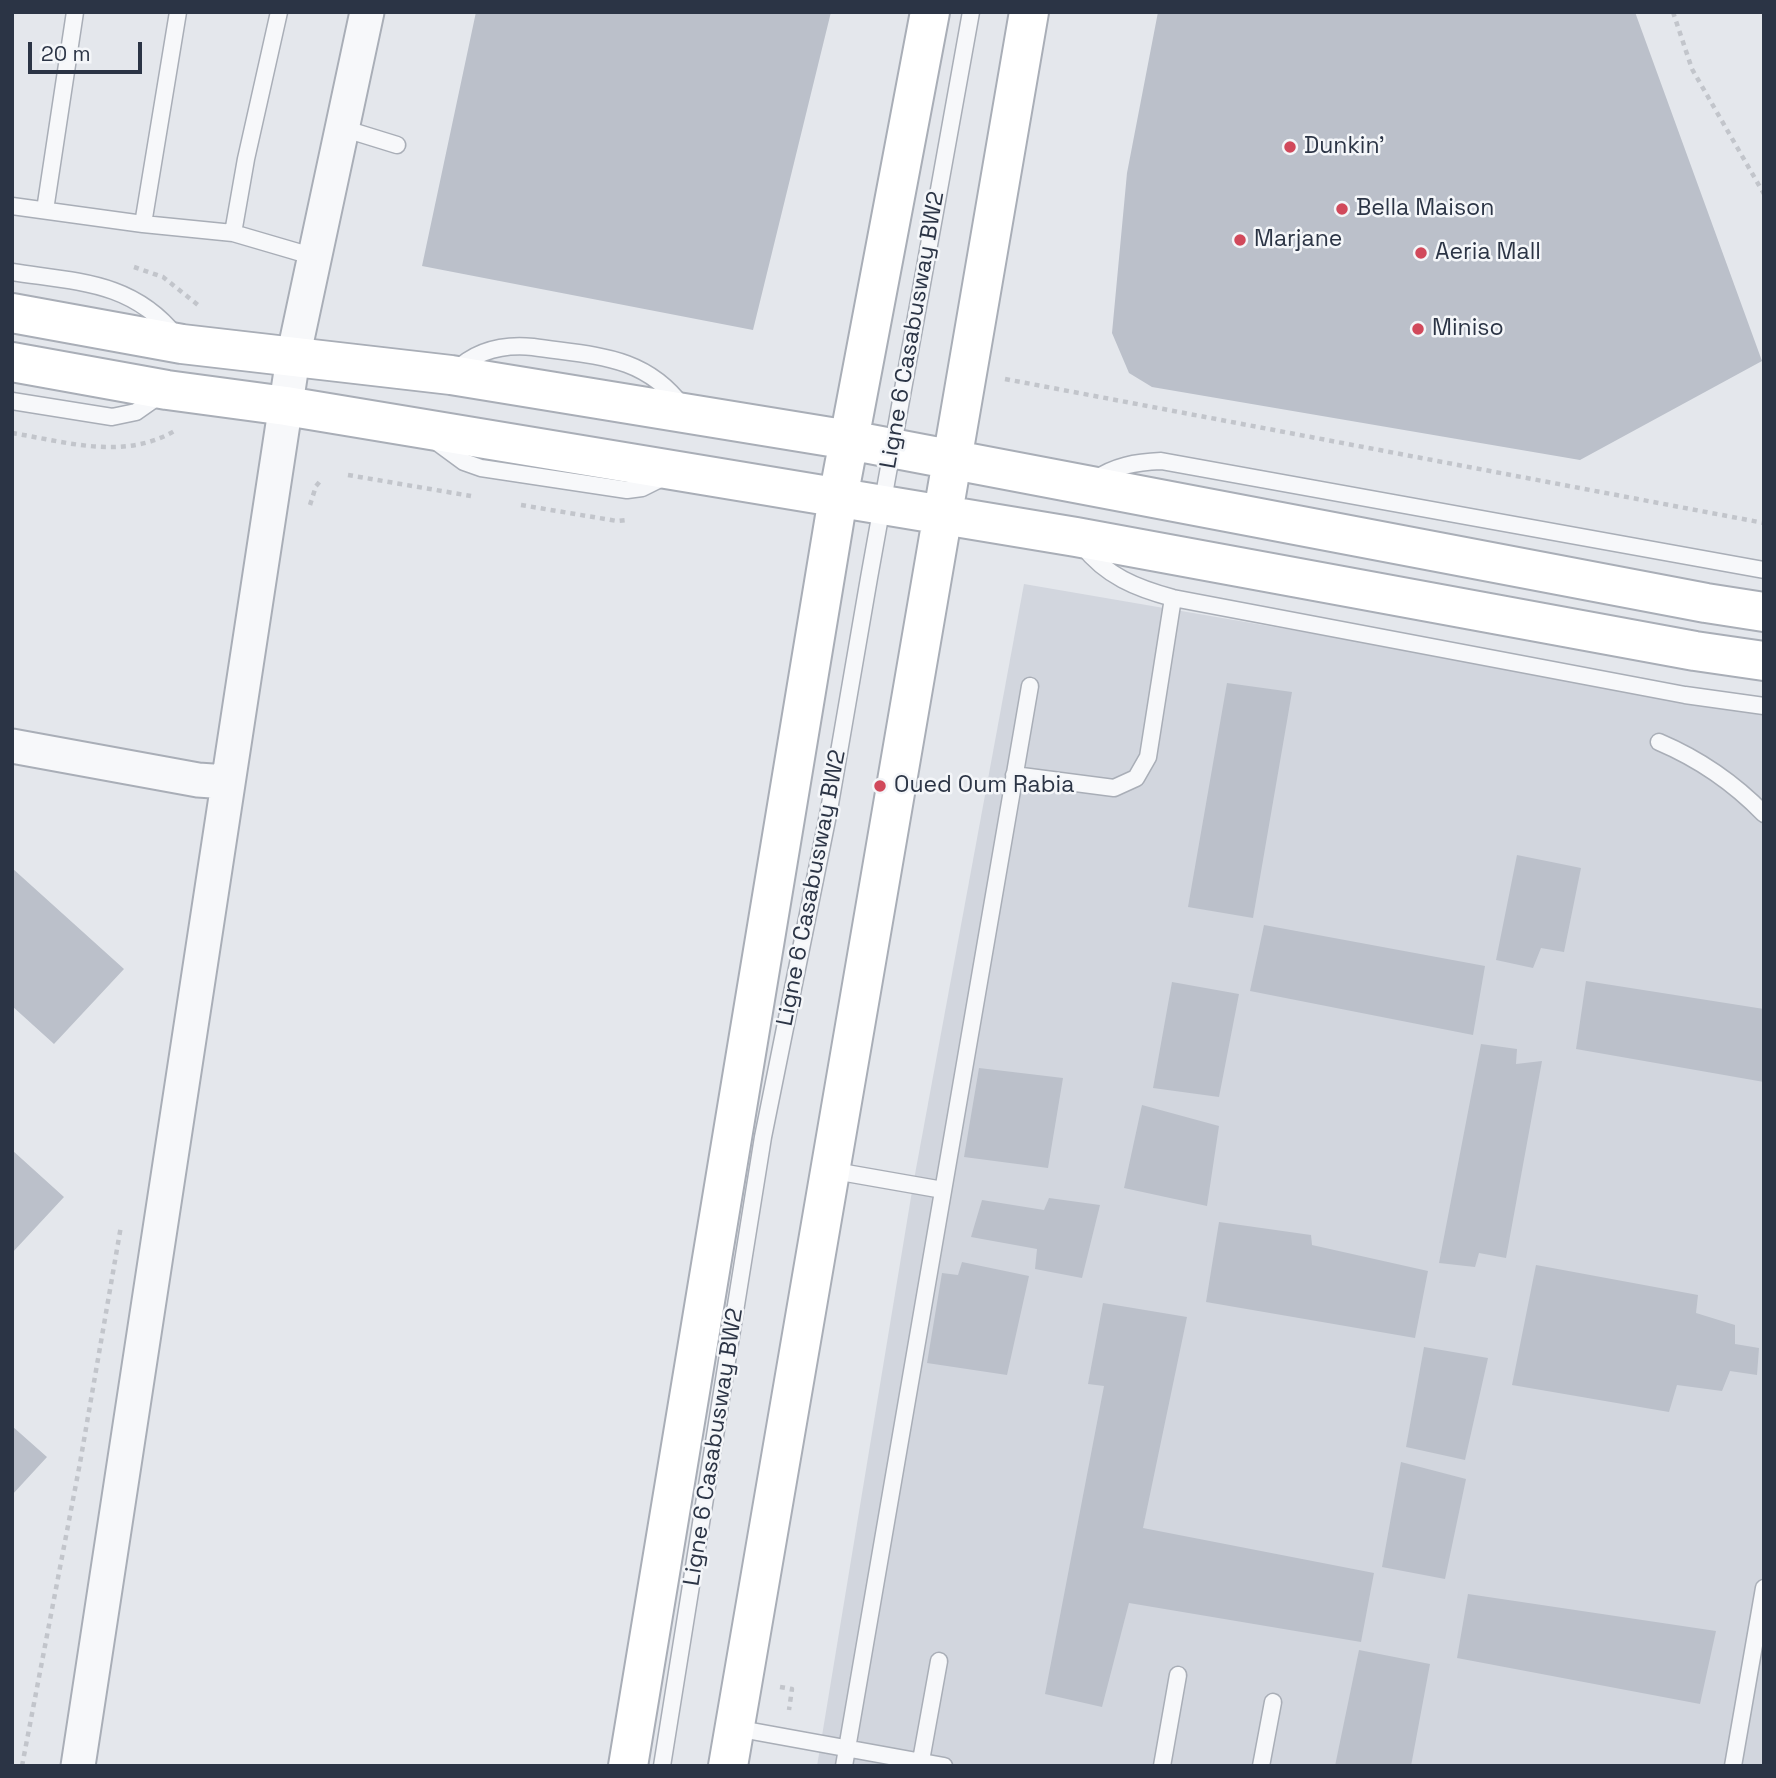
<!DOCTYPE html>
<html>
<head>
<meta charset="utf-8">
<style>
	body { margin:0 }
	#map { position:relative; width:1776px; height:1778px; overflow:hidden; background:#e4e7ec; font-family:"Space Grotesk",sans-serif }
	canvas { display:block }
	.frame { position:absolute; inset:0; border:14px solid #2b3445; pointer-events:none }
	.scale { position:absolute; left:28px; top:42px; width:114px; height:32px; box-sizing:border-box; border:4px solid #2b3445; border-top:0; padding-left:9px; font-size:21px; line-height:24px; white-space:nowrap; color:#2b3445; -webkit-text-stroke:5px #f4f6f9; paint-order:stroke }
</style>
</head>
<body>
<div id="map">
<canvas width="1776" height="1778"></canvas>
<div class="frame"></div>
<div class="scale">20 m</div>
</div>
<script>
const context = document.querySelector('canvas').getContext('2d');
context.lineJoin = 'round';
function fill(path, color) { context.fillStyle = color; context.fill(path, 'evenodd'); }
function stroke(path, color, width, dash) { context.strokeStyle = color; context.lineWidth = width; context.lineCap = dash ? 'butt' : 'round'; context.setLineDash(dash || []); context.stroke(path); }
function label(font, color, halo, rows, align = 'center') {
  context.font = font + ' "Space Grotesk",sans-serif'; context.lineWidth = 5; context.setLineDash([]); context.textBaseline = 'middle'; context.strokeStyle = halo; context.fillStyle = color; for (const [text, x, y, turn = 0] of rows) {
    context.save(); context.translate(x, y); context.rotate((+turn || 0) * Math.PI / 180); context.textAlign = isNaN(turn) ? turn : align; if (halo) context.strokeText(text, 0, 0); context.fillText(text, 0, 0); context.restore();
  }
}
const built = new Path2D(`
	M 1024,584 L 1764,711 L 1764,1766 L 817,1766 L 913,1185 Z`);
const building = new Path2D(`
	M 476,12 L 831,12 L 753,330 L 422,266 Z
	M 1158,12 L 1635,12 L 1762,361 L 1580,460 L 1152,387 L 1129,373 L 1112,333 L 1127,173 Z
	M 1227,683 L 1292,692 L 1253,918 L 1188,907 Z
	M 1517,855 L 1581,868 L 1564,952 L 1541,948 L 1533,968 L 1496,960 Z
	M 12,868 L 124,969 L 54,1044 L 12,1006 Z
	M 1264,925 L 1485,966 L 1473,1035 L 1250,991 Z
	M 1586,981 L 1764,1009 L 1764,1082 L 1576,1049 Z
	M 1172,982 L 1239,994 L 1219,1097 L 1153,1088 Z
	M 1481,1044 L 1517,1049 L 1516,1064 L 1542,1061 L 1506,1258 L 1479,1253 L 1475,1267 L 1439,1263 Z
	M 979,1068 L 1063,1078 L 1048,1168 L 964,1157 Z
	M 1142,1105 L 1219,1126 L 1207,1206 L 1124,1188 Z
	M 12,1150 L 64,1197 L 12,1253 Z
	M 1049,1198 L 1100,1205 L 1082,1278 L 1035,1269 L 1037,1249 L 971,1237 L 982,1200 L 1044,1210 Z
	M 1219,1222 L 1311,1235 L 1312,1245 L 1428,1271 L 1415,1338 L 1206,1302 Z
	M 962,1262 L 1029,1276 L 1007,1375 L 927,1363 L 942,1273 L 958,1275 Z
	M 1536,1265 L 1698,1295 L 1696,1313 L 1735,1325 L 1735,1344 L 1759,1348 L 1757,1375 L 1730,1371 L 1722,1391 L 1677,1385 L 1669,1412 L 1512,1385 Z
	M 1103,1303 L 1187,1317 L 1143,1528 L 1374,1573 L 1361,1642 L 1129,1603 L 1102,1707 L 1045,1694 L 1104,1386 L 1088,1384 Z
	M 1424,1347 L 1488,1358 L 1465,1460 L 1406,1447 Z
	M 12,1426 L 47,1457 L 12,1495 Z
	M 1401,1462 L 1466,1479 L 1445,1579 L 1382,1567 Z
	M 1468,1594 L 1716,1631 L 1700,1704 L 1457,1658 Z
	M 1359,1650 L 1430,1664 L 1411,1766 L 1335,1766 Z`);
const path = new Path2D(`
	M 1673,12 L 1692,69 L 1764,194
	M 134,267 L 163,277 L 198,305
	M 1005,379 L 1764,523
	M 12,433 C 67,442 125,461 176,430
	M 348,475 L 471,496
	M 310,505 L 316,486 L 322,479
	M 521,505 L 617,521 L 626,520
	M 780,1687 L 792,1689 L 789,1710
	M 22,1766 L 80,1463 L 121,1226`);
const lane = new Path2D(`
	M 279,12 L 246,159 L 233,233 L 315,257
	M 342,128 L 397,145
	M 12,206 L 143,224 L 233,233
	M 45,210 L 75,12
	M 143,224 L 178,12
	M 12,272 C 77,282 132,281 176,336
	M 454,372 C 476,350 503,344 533,347 C 593,356 644,354 683,407
	M 12,401 L 112,417 L 136,412 L 163,393
	M 434,440 L 464,462 L 481,468 L 627,490 L 642,488 L 668,475
	M 1094,480 C 1114,466 1136,462 1161,461 L 1764,570
	M 1082,545 C 1106,576 1136,588 1173,598 L 1685,695 L 1764,706
	M 1659,742 C 1699,759 1733,782 1764,814
	M 1014,775 L 1114,788 L 1136,778 L 1148,757 L 1173,598
	M 829,1170 L 943,1190
	M 735,1728 L 944,1766
	M 662,1766 L 763,1137 L 829,810 L 869,578 L 971,12
	M 844,1766 L 1030,686
	M 920,1766 L 939,1661
	M 1162,1766 L 1178,1675
	M 1261,1766 L 1273,1702
	M 1733,1766 L 1764,1588`);
const street = new Path2D(`
	M 12,746 L 198,780 L 227,782
	M 78,1766 L 293,358 L 367,12`);
const secondary = new Path2D(`
	M 12,313 L 182,344 L 451,375 L 849,440 L 1706,603 L 1764,612
	M 12,362 L 167,390 L 286,406 L 1076,537 L 1695,651 L 1764,661
	M 628,1766 L 838,498 L 930,12
	M 728,1766 L 1029,12`);
const markers = [
	[1290,147,7,"#d1495b"],
	[1342,209,7,"#d1495b"],
	[1240,240,7,"#d1495b"],
	[1421,253,7,"#d1495b"],
	[1418,329,7,"#d1495b"],
	[880,786,7,"#d1495b"]
];
const poiNames = [
	["Dunkin'",1304,147],
	["Bella Maison",1356,209],
	["Marjane",1254,240],
	["Aeria Mall",1435,253],
	["Miniso",1432,329],
	["Oued Oum Rabia",894,786]
];
const streetNames = [
	["Ligne 6 Casabusway BW2",913,330,-80],
	["Ligne 6 Casabusway BW2",812,888,-79],
	["Ligne 6 Casabusway BW2",714,1447,-81]
];
fill(built, '#d2d6de');
fill(building, '#bbc0ca');
stroke(lane, '#a9aeb7', 19);
stroke(street, '#a9aeb7', 37);
stroke(secondary, '#a9aeb7', 42);
stroke(path, '#c2c5cb', 4.5, [5, 5]);
stroke(lane, '#f7f8fa', 16);
stroke(street, '#f7f8fa', 33);
stroke(secondary, '#fff', 38);
for (const [x, y, r, color] of markers) { const dot = new Path2D(); dot.arc(x, y, r, 0, 2 * Math.PI); context.fillStyle = color; context.fill(dot); stroke(dot, '#f4f6f9', 2.5); }
label('23px', '#2b3445', '#f4f6f9', poiNames, 'left');
label('23px', '#2b3445', '#f4f6f9', streetNames);
</script>
</body>
</html>
